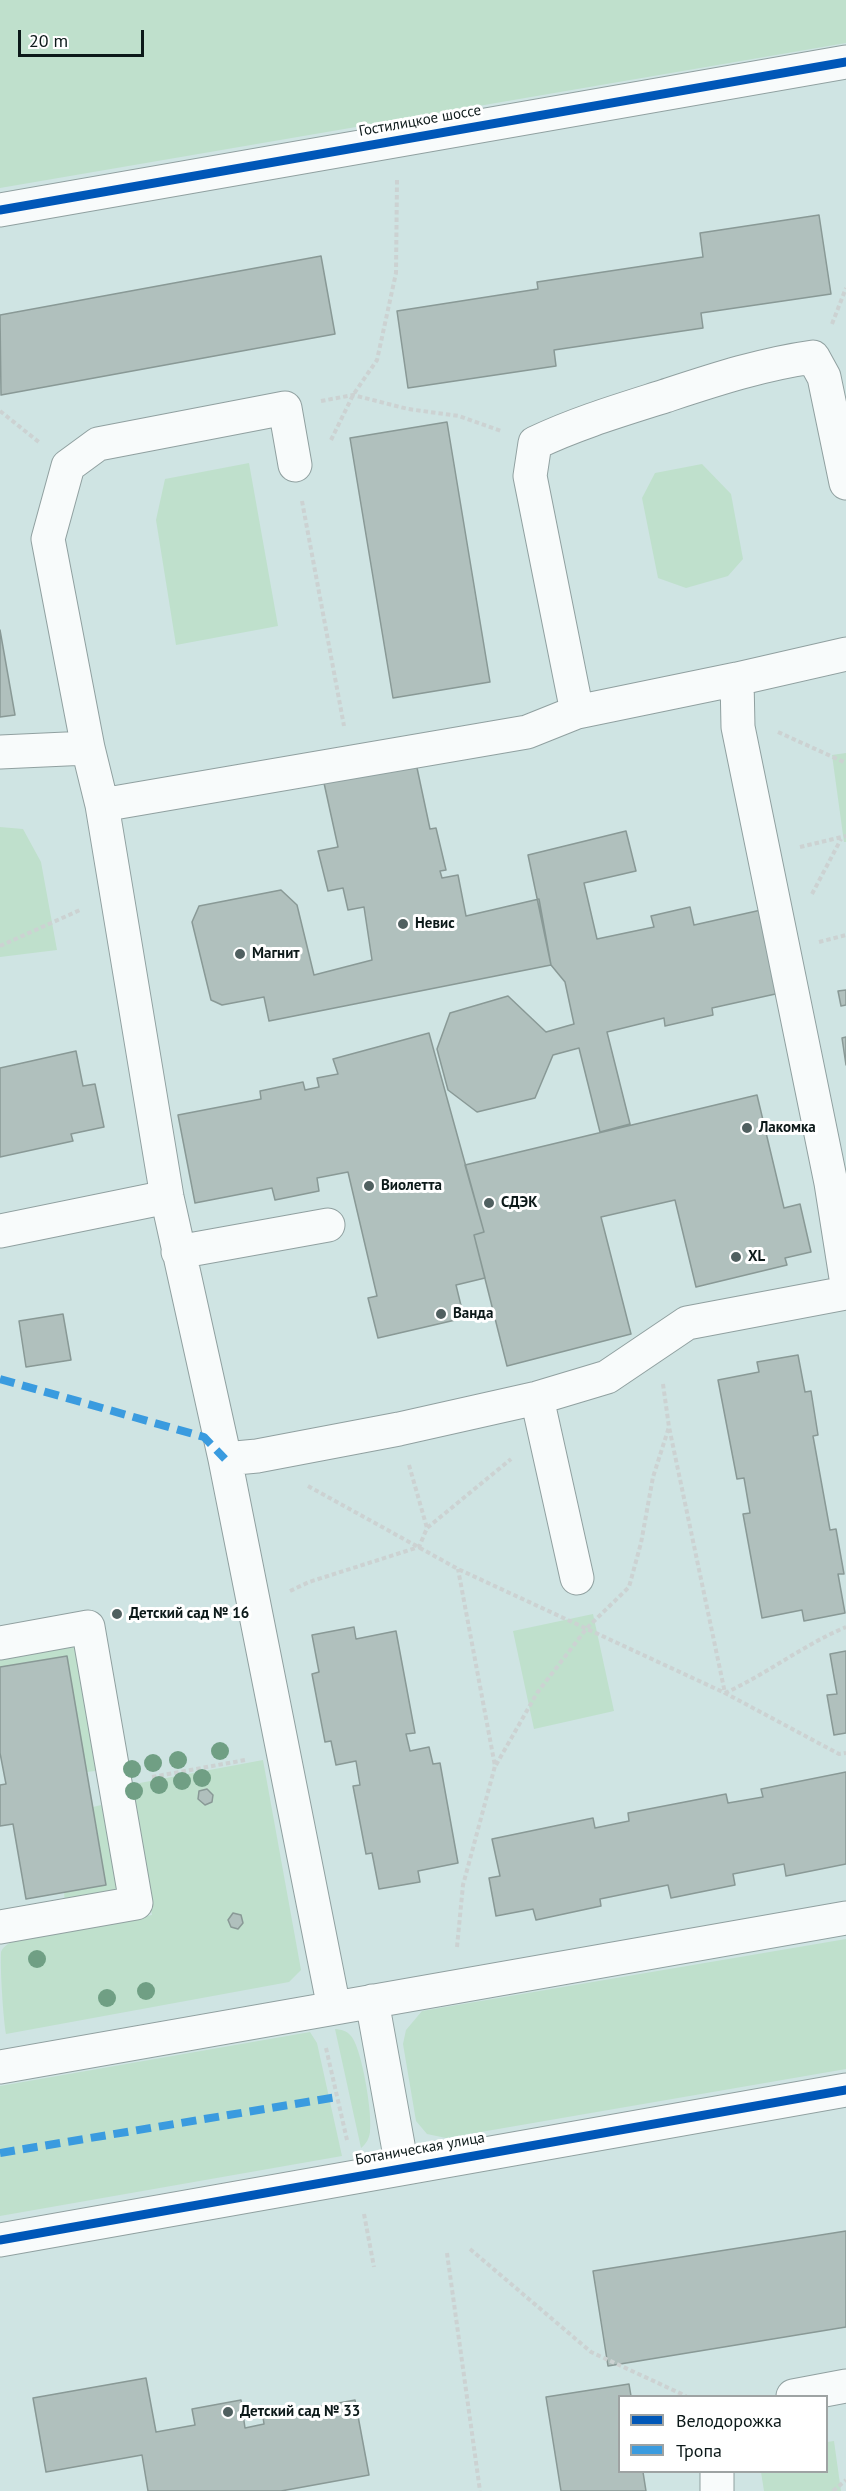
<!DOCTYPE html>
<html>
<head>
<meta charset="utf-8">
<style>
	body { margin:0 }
	#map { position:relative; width:846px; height:2491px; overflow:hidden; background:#cfe4e3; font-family:"PT Sans",sans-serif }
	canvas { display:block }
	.legend { position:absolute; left:618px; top:2395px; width:210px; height:78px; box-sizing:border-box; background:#fff; border:2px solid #9ea3a3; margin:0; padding:8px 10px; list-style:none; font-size:18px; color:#0c1919 }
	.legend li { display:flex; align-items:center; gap:12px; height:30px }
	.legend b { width:30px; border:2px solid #9ea3a3 }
	.scale { position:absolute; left:18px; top:30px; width:126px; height:27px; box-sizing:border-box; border:3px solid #0c1919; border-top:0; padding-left:8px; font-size:18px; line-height:21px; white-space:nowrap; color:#0c1919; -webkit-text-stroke:4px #fff; paint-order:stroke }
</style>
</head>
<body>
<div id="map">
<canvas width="846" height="2491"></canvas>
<ul class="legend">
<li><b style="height:8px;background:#0057b8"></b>Велодорожка</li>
<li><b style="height:8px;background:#3a9bdf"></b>Тропа</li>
</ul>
<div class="scale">20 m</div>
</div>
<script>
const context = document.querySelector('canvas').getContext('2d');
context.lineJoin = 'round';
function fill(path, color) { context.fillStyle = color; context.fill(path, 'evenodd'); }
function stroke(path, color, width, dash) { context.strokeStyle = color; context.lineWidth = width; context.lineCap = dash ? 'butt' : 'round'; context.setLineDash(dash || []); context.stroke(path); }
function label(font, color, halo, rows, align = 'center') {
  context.font = font + ' "PT Sans",sans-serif'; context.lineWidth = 6; context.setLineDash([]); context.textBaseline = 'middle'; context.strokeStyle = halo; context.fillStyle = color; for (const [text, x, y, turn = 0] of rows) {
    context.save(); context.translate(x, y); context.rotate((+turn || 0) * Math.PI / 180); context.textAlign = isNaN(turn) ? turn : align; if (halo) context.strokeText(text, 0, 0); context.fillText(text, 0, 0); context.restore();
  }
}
const green = new Path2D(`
	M 0,0 L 846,0 L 846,43 L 0,188 Z
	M 249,463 L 278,626 L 176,645 L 156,520 L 165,479 Z
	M 702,464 L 731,494 L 743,559 L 728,576 L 686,588 L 658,578 L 642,498 L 655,473 Z
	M 846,753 L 846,842 L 844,842 L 832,755 Z
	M 0,827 L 23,829 L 41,862 L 57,950 L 0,957 Z
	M 593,1614 L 614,1711 L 534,1729 L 513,1631 Z
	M 72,1644 L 78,1649 L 98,1765 L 95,1771 L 87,1772 L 0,1667 L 0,1654 Z
	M 263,1760 L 301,1970 L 289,1982 L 6,2034 C 3,2017 0,1966 1,1952 C 4,1945 10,1943 16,1940 L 152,1915 L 129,1785 Z
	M 101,1805 L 108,1812 L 117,1889 L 111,1895 L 65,1904 L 64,1892 L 106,1885 L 93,1807 Z
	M 846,1939 L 846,2069 L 446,2138 L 427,2134 L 416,2121 L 403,2044 L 406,2030 L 422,2011 Z
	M 335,2029 C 342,2030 346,2030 351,2036 C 362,2048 373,2116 370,2132 C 369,2139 366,2144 361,2148 Z
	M 310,2032 L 317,2043 L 342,2156 L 0,2216 L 0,2086 Z
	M 834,2441 L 841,2491 L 764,2491 L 761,2472 L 826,2472 L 827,2442 Z`);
const building = new Path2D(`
	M 819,215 L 831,294 L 701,313 L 703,328 L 554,350 L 556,366 L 408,388 L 397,311 L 538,289 L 537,282 L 703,257 L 700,233 Z
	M 321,256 L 335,334 L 1,395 L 0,315 Z
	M 447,422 L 490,682 L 393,698 L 350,438 Z
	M 0,630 L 15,715 L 0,717 Z
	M 416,763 L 430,829 L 436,828 L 446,870 L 440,871 L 442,878 L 458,875 L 466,916 L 539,899 L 551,965 L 269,1021 L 264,997 L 222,1005 L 211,1000 L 192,922 L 199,906 L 281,890 L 297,905 L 314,975 L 372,960 L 364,907 L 348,910 L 343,888 L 328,891 L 318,851 L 338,847 L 324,783 Z
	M 626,831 L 636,871 L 584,883 L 597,939 L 654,927 L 651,916 L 690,907 L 694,925 L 770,908 L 789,991 L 712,1008 L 713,1015 L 665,1026 L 664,1018 L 607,1032 L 630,1124 L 600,1132 L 579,1048 L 553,1055 L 535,1098 L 477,1112 L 448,1090 L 437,1049 L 450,1013 L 508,996 L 546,1032 L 574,1024 L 565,982 L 551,965 L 528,855 Z
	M 846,990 L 846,1005 L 841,1006 L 838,991 Z
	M 429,1033 L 484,1232 L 474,1235 L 485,1278 L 456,1285 L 464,1318 L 378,1338 L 368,1298 L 377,1296 L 348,1172 L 317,1178 L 319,1191 L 275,1200 L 272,1188 L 195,1203 L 178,1115 L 261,1099 L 260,1091 L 303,1082 L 305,1090 L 319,1087 L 317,1078 L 338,1074 L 333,1059 Z
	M 846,1037 L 846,1065 L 842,1038 Z
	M 76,1051 L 83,1086 L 95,1084 L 104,1127 L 71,1134 L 73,1141 L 0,1157 L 0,1068 Z
	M 757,1095 L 784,1208 L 800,1204 L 811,1252 L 785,1258 L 787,1265 L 696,1287 L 675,1200 L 601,1217 L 631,1334 L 507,1366 L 474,1235 L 484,1232 L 465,1165 Z
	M 63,1314 L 71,1360 L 26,1367 L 19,1321 Z
	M 798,1355 L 805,1392 L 811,1391 L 818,1435 L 813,1436 L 830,1530 L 836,1529 L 844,1574 L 838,1574 L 845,1613 L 804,1621 L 802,1610 L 762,1618 L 743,1514 L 750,1513 L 744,1478 L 737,1479 L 718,1380 L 759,1372 L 757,1362 Z
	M 354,1627 L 356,1639 L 396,1631 L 415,1733 L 406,1734 L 410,1751 L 429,1747 L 433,1764 L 440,1763 L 458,1863 L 418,1871 L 420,1882 L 379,1889 L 372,1853 L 366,1854 L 353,1786 L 360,1785 L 356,1761 L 336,1765 L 331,1741 L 325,1742 L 312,1674 L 319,1672 L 312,1635 Z
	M 846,1651 L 846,1733 L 834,1735 L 827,1695 L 837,1694 L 830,1654 Z
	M 67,1656 L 106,1885 L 26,1899 L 13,1824 L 0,1826 L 0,1785 L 6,1784 L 0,1753 L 0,1667 Z
	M 846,1772 L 846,1864 L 786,1876 L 784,1864 L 733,1874 L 735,1885 L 671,1898 L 668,1885 L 600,1899 L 601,1906 L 536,1920 L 533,1909 L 496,1916 L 489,1878 L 500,1876 L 492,1839 L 593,1818 L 595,1828 L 629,1821 L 628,1813 L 726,1794 L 728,1803 L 763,1797 L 761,1789 Z
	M 207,1789 L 213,1795 L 212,1802 L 205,1805 L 198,1799 L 199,1791 Z
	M 233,1913 L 241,1915 L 243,1923 L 238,1929 L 231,1927 L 228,1920 Z
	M 846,2231 L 846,2327 L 608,2366 L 593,2271 Z
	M 146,2378 L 156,2432 L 195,2425 L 192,2409 L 241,2400 L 245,2428 L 264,2424 L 263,2417 L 355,2400 L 369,2475 L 281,2491 L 148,2491 L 142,2455 L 46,2472 L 33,2398 Z
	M 629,2384 L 631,2396 L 620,2396 L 620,2472 L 643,2472 L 646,2491 L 561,2491 L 546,2397 Z`);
const path = new Path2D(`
	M 832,324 L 846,288
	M 321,401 L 353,395 L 408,409 L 459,416 L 501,431
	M 0,411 L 40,443
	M 331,440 L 353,395 L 377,360 L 396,273 L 397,180
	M 302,501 L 344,726
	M 778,732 L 846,763
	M 800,847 L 846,836
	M 812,894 L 841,839
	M 819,942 L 846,935
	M 0,946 L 80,910
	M 663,1384 L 669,1427 L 725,1693 C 767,1674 803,1645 846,1627
	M 409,1465 L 427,1528
	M 308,1486 L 458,1569 L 725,1693 L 839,1754 L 846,1753
	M 290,1591 L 309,1582 L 419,1547 L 427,1528 L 511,1459
	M 496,1765 L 537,1693 L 587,1628 L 629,1587 L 641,1543 L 653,1477 L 669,1427
	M 152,1777 L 245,1760
	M 457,1947 L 463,1885 L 495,1766 L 458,1569
	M 326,2048 L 347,2140
	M 364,2214 L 374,2267
	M 470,2249 L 591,2352 L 686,2396
	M 447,2253 L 480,2491
	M 833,2491 L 846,2480`);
const minor = new Path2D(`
	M 0,210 L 846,62
	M 846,654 L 737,679 L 738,727 L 831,1183 L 846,1278
	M 577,712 L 530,476 L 535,443 C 577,423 621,410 665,396 C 714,380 762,364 813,357 L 824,377 L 846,483
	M 0,752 L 88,748
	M 102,805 L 88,748 L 48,539 L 68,466 L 98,444 L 285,408 L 295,465
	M 0,1231 L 167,1197
	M 178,1252 L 328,1225
	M 537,1398 L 577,1578
	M 225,1459 L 257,1456 L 399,1429 L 537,1398 L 607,1377 L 687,1323 L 846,1293
	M 0,1643 L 88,1627 L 136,1903 L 0,1927
	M 372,2001 L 402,2167
	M 334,2008 L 225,1459 L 167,1197 L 102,805 L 527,732 L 577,712 L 737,679
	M 0,2067 L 846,1918
	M 0,2240 L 846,2090
	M 793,2396 L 846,2386
	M 717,2472 L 717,2491`);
const quiet = new Path2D(`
	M 0,1379 L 204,1437 L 225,1459
	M 0,2153 L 337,2097`);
const cycleway = new Path2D(`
	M 0,210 L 846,62
	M 0,2240 L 846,2090`);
const trees = [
	[220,1751],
	[178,1760],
	[153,1763],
	[132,1769],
	[202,1778],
	[182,1781],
	[159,1785],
	[134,1791],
	[37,1959],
	[146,1991],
	[107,1998]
];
const markers = [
	[403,924,6,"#506060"],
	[240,954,6,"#506060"],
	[747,1128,6,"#506060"],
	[369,1186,6,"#506060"],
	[489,1203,6,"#506060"],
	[736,1257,6,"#506060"],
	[441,1314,6,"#506060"],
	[117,1614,6,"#506060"],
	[228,2412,6,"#506060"]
];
const streetNames = [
	["Гостилицкое шоссе",420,121,-10],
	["Ботаническая улица",420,2149,-10]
];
const poiNames = [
	["Невис",415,924],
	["Магнит",252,954],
	["Лакомка",759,1128],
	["Виолетта",381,1186],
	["СДЭК",501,1203],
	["XL",748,1257],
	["Ванда",453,1314],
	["Детский сад № 16",129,1614],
	["Детский сад № 33",240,2412]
];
fill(green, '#bfe0cc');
fill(building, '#b0c0bd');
stroke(building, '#899996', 1.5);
stroke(minor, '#90a0a0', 35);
stroke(path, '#ccd2d2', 4, [4.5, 3]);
stroke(minor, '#f8fbfb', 33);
stroke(quiet, '#3a9bdf', 8, [15, 8]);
stroke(cycleway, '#0057b8', 9);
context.fillStyle = '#709f84';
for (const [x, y] of trees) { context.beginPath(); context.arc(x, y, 9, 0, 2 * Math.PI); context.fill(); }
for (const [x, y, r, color] of markers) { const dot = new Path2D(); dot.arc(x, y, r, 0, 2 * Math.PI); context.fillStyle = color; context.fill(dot); stroke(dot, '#fff', 2); }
label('15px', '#0c1919', '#fff', streetNames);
label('bold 15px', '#0c1919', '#fff', poiNames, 'left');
</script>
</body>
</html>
